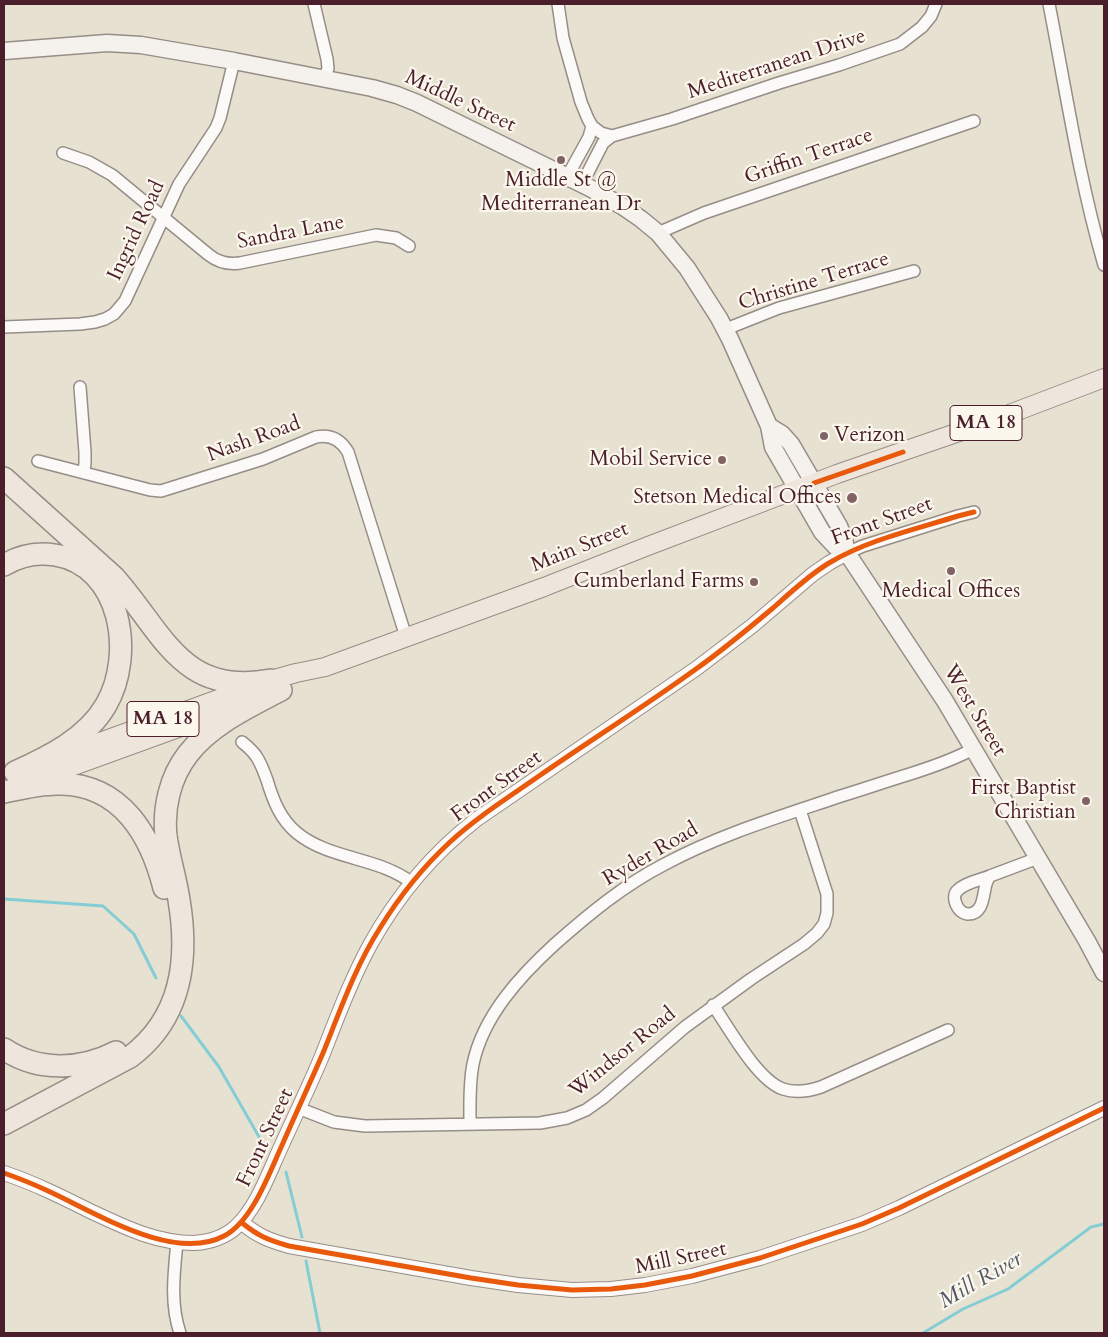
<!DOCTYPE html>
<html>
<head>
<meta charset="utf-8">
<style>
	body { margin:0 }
	#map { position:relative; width:1108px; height:1337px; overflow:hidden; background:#e6e1d1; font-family:Cardo,serif }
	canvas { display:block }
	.frame { position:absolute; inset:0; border:5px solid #4a1f2b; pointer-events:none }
</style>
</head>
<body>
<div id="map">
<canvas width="1108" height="1337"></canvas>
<div class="frame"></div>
</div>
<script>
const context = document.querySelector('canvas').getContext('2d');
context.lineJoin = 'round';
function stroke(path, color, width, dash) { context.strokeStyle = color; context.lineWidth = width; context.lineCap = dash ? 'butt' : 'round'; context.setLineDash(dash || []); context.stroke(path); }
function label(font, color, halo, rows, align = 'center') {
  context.font = font + ' Cardo,serif'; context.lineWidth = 4.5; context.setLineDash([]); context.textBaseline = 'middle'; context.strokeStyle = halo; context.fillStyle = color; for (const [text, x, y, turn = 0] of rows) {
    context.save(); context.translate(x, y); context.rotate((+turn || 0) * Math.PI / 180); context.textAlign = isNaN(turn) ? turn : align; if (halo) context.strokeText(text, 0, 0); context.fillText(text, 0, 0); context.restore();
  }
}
const stream = new Path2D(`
	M 4,899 L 103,906 L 134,934 L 156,978
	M 181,1016 L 219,1067 L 266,1149
	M 286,1172 L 302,1237
	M 306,1261 L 320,1333
	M 923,1333 L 963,1309 L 1008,1289 L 1091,1227 L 1104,1224`);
const minor = new Path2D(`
	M 314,4 L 327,59 L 328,68 L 325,78
	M 558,4 L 563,38 L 581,102 L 588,119 L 592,126 L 601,133 L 612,136 L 672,119 L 779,83 L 839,65 L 900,44 L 922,27 L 931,16 L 936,4
	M 1049,4 C 1066,91 1079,179 1104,265
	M 63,153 L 89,162 L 112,175 L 209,255 C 218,262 227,265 240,263 L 376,235 L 396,238 L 409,246
	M 567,177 L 589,137 L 592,126
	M 582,184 L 603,143 L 612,136
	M 658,233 L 704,213 L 974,121
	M 4,327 L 80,324 L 95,322 L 105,319 L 114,314 L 125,301 L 179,184 L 216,128 L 220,118 L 234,61
	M 726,329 L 779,308 L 914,271
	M 80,387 L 85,452 L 85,463 L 84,473
	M 38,461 L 150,490 L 161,491 L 263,459 L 316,437 C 331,434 341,440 348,452 L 406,637
	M 847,553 L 863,546 L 958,516 L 974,512
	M 242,742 C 247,746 252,750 256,756 C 261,763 264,772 267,780 C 273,800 280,819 297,833 C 330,860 379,857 412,883
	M 989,877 C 988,879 987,881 986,884 C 983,894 984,915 967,914 C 962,913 958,909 956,904 C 954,899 954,893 958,890 C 966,882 981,880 990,876 C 1006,870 1022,864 1038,858
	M 713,1005 C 729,1028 757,1080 783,1089 C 795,1093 809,1091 821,1087 L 948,1030
	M 298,1108 L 334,1122 L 365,1126 L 540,1123 L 567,1118 L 586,1110 L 603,1098 L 685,1027 L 751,979 L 804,944 L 817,933 L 824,924 L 827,913 L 827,894 L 800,810
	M 470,1124 C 470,1104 469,1084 473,1064 C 483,1016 520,976 555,944 C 589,914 624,885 665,864 C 721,834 782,816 841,796 C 864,789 887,781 910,774 C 932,767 953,760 973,749
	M 177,1242 C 174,1273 170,1304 180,1333`);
const tertiary = new Path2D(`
	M 4,1173 C 34,1183 62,1197 90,1211 C 124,1227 156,1243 194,1243 C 209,1242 224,1238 236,1227 C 257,1207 268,1175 280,1149 C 294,1118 309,1087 322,1056 C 337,1018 351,980 370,945 C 397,896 433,853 477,819 L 697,668 L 752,626 L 813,574 L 829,563 L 847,553
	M 241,1222 C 258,1236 268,1240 289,1246 L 471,1278 L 518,1285 L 572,1290 L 611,1289 L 645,1285 L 692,1276 L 760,1258 L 862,1224 L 899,1208 L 1104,1108`);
const secondary = new Path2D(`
	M 4,51 L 107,43 L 141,45 L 234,61 L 372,88 L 397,95 L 417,103 L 590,188 L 622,206 L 641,219 L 658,233 L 687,268 L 719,318 L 730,339 L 769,426 L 773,447 L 822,532 L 836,547 L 847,553
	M 769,426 L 782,434 L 791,444 L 839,526 L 844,539 L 847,553 L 945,701 L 1087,941 L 1104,973`);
const primary = new Path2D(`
	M 56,758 L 271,680 L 296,673 L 325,667 L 544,587 L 648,546 L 837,474 L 991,421 L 1104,378
	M 32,781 L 236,707`);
const motorway = new Path2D(`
	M 4,478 L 114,577 C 164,633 181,697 271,680
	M 4,565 C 19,556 37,552 55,555 C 122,566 135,655 106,705 C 87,738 49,757 15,772
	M 4,792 C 23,788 42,783 61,784 C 122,785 151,836 164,888
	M 4,1049 C 38,1072 81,1070 116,1052
	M 4,1124 L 130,1057 C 182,1018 189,960 179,900 C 176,879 169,858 166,836 C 163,808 170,777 188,754 C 211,724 249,707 281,690`);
const cycleway = new Path2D(`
	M 814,483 L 903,452
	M 4,1173 C 18,1178 33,1184 46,1190 C 93,1211 173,1263 224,1236 C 253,1221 270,1171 283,1143 C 296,1113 310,1083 323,1053 C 340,1011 355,967 380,928 C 399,897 423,867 450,842 C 477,817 509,797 539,776 C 591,740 645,706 696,669 C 723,650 748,629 773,608 C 791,592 809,575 829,563 C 867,540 916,529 958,516 L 974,512
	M 241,1222 C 258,1236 268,1240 289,1246 L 471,1278 L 518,1285 L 572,1290 L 611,1289 L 645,1285 L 692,1276 L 760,1258 L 862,1224 L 899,1208 L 1104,1108`);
const markers = [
	[561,160,5,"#816365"],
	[824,436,5,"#816365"],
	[722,460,5,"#816365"],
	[852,498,6,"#816365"],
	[951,571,5,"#816365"],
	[754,582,5,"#816365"],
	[1086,801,5,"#816365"]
];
const shields = [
	[986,423,72],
	[163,719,72]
];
const shieldNames = [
	["MA 18",986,423],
	["MA 18",163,719]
];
const streetNames = [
	["Mediterranean Drive",777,65,-18],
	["Middle Street",460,102,25],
	["Griffin Terrace",809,157,-19],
	["Ingrid Road",137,231,-65],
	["Sandra Lane",291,233,-11],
	["Christine Terrace",814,282,-17],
	["Nash Road",254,440,-20],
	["Front Street",882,522,-20],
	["Main Street",580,548,-22],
	["West Street",974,711,59],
	["Front Street",497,787,-36],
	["Ryder Road",651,855,-30],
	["Windsor Road",623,1053,-39],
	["Front Street",266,1138,-65],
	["Mill Street",681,1259,-12]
];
const poiNames = [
	["Middle St @",561,181,"center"],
	["Mediterranean Dr",561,205,"center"],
	["Verizon",834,436,"left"],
	["Mobil Service",712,460],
	["Stetson Medical Offices",841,498],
	["Cumberland Farms",744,582],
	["Medical Offices",951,592,"center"],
	["First Baptist",1076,789],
	["Christian",1076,813]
];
const waterNames = [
	["Mill River",981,1281,-30]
];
stroke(stream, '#85cdd4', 3);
stroke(minor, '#978d87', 14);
stroke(tertiary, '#978d87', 16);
stroke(secondary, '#978d87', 19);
stroke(primary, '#978d87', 20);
stroke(motorway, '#978d87', 24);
stroke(minor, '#fbfaf8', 11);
stroke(tertiary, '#fbfaf8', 14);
stroke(secondary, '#f5f2ee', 16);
stroke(primary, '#eee5dd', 18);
stroke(motorway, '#eee5dd', 21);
stroke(cycleway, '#e8590c', 5);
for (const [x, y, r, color] of markers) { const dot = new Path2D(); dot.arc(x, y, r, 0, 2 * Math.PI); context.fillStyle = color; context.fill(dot); stroke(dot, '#fbf7ec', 2); }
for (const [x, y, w] of shields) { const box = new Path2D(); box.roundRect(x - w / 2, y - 17.5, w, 35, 4); context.fillStyle = '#fbf7ec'; context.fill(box); stroke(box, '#4a1f2b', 1); }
label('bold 20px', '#4a1f2b', null, shieldNames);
label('21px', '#4a1f2b', '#fbf7ec', streetNames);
label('21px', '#4a1f2b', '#fbf7ec', poiNames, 'right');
label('italic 22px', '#505967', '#fbf7ec', waterNames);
</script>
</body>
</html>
